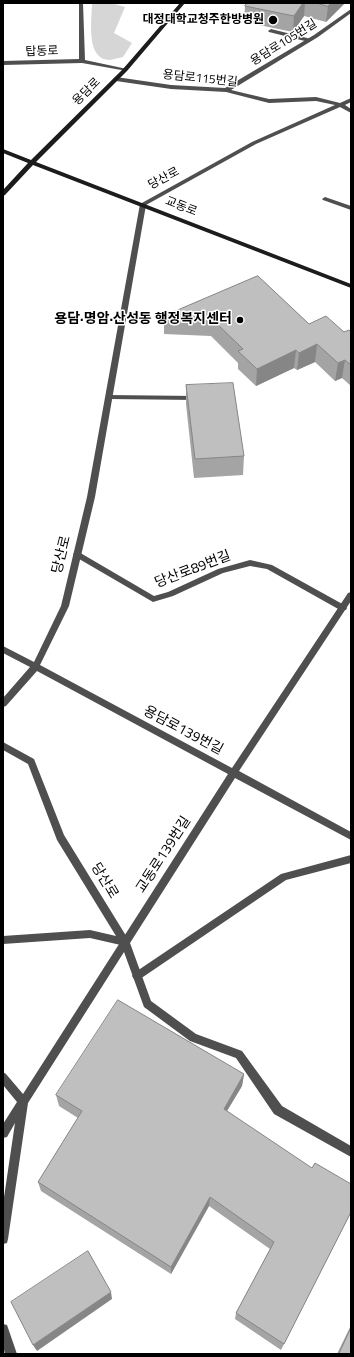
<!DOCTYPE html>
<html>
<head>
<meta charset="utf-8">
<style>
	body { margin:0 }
	#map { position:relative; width:354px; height:1357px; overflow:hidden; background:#fff; font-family:"Titillium Web",sans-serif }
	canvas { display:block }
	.frame { position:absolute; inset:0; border:4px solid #000; pointer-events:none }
</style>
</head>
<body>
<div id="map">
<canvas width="354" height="1357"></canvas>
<div class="frame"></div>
</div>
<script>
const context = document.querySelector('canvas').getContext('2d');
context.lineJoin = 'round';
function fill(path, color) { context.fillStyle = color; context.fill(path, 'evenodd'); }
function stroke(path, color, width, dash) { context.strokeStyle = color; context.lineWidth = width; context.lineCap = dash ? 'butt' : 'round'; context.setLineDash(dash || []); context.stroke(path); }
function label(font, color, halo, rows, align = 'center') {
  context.font = font + ' "Titillium Web","Noto Sans KR",sans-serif'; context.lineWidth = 3; context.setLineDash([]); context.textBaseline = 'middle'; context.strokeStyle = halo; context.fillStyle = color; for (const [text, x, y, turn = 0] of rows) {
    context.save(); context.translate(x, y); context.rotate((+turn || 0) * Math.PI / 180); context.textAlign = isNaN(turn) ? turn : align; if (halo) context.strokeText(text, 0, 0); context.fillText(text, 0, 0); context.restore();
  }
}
const green = new Path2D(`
	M 92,3 L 111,3 L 125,7 L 114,33 L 132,43 L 123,57 C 119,58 114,59 110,60 C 85,60 92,19 92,3 Z`);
const lane = new Path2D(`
	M 271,29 L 311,39 L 312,40 L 309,42 L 269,32 L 268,31 Z
	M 107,395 L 196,396 L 199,398 L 196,400 L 109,399 L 107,399 Z
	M 77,551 L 154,596 L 168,592 L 218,569 L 250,560 L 272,565 L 346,606 L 347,608 L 346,610 L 340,610 L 267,569 L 250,566 L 223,573 L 173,596 L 153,602 L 74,556 L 73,554 Z
	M 3,742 L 34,759 L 64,835 L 128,939 L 130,942 L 128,945 L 125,946 L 90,938 L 3,944 L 3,936 L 90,930 L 116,936 L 57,840 L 28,764 L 3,750 Z
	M 351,855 L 351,863 L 286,880 L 140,979 L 137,980 L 134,979 L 132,976 L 134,973 L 281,874 Z`);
const street = new Path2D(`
	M 79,3 L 83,3 L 85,60 L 127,69 L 127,71 L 82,63 L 3,65 L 3,61 L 79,59 Z
	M 351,9 L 351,13 L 318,37 L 231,90 L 269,99 L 316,97 L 340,103 L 351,98 L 351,102 L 345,105 L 351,109 L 351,113 L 340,107 L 256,144 L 146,205 L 95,497 L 69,606 L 40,665 L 232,768 L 348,593 L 351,592 L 351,601 L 239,771 L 351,832 L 351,840 L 235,778 L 130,943 L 151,1001 L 196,1034 L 242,1051 L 282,1106 L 351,1146 L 351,1157 L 274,1114 L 236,1058 L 190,1041 L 144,1007 L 124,952 L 28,1103 L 8,1239 L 7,1243 L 3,1244 L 3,1204 L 15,1123 L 7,1137 L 3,1138 L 3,1124 L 17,1102 L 3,1085 L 3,1072 L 6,1074 L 23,1094 L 228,774 L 37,671 L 6,706 L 3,707 L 3,698 L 30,667 L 3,653 L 3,646 L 34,662 L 61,606 L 87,497 L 140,204 L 252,142 L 335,105 L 316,101 L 269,103 L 226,92 L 171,89 L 116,81 L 113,79 L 116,77 L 171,85 L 225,88 L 314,35 Z
	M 325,197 L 351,206 L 351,210 L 323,200 L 322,199 Z
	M 3,1324 L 7,1325 L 17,1354 L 5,1354 L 3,1346 Z`);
const secondary = new Path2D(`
	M 180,3 L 185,3 L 127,71 L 36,162 L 351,284 L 351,288 L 33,165 L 5,195 L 3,196 L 3,190 L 28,163 L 3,153 L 3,149 L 31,160 L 123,69 Z`);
const wall = new Path2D(`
	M 247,3 L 345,3 L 326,22 L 304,16 L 293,32 L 244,22 L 245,6 Z
	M 258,276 L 309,324 L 344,332 L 351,332 L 351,386 L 342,378 L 335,381 L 315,362 L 297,370 L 294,368 L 256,386 L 238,369 L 238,363 L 211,336 L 164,334 L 164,316 Z
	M 186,385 L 244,456 L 243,475 L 194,478 L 186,404 Z
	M 244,1074 L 242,1086 L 227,1111 L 351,1212 L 281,1350 L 235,1319 L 236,1313 L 270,1249 L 209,1206 L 171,1274 L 41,1191 L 38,1182 L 78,1118 L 59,1106 L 56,1095 Z
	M 351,1325 L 351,1354 L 337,1354 Z`);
const shadedWall = new Path2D(`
	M 303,3 L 305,3 L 304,16 L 293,32 L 294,16 Z
	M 331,3 L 345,3 L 326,22 L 328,6 Z
	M 317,344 L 315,362 L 297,370 L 299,353 Z
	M 296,350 L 294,368 L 256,386 L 257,369 Z
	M 345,360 L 342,378 L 335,381 L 338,363 Z
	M 244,1074 L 242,1086 L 222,1119 L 224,1109 Z
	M 210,1197 L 209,1206 L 171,1274 L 171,1267 Z
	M 111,1292 L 112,1299 L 37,1351 L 33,1345 Z`);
const building = new Path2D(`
	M 247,3 L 303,3 L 294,16 L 245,6 Z
	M 316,3 L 331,3 L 328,6 Z
	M 258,276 L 309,324 L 326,316 L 344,332 L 349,330 L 351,332 L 351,365 L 345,360 L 338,363 L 317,344 L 299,353 L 296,350 L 257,369 L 238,351 L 243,349 L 211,318 L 164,316 Z
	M 233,383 L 244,456 L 195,459 L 186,385 Z
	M 118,1000 L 244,1074 L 224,1109 L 312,1168 L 315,1163 L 351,1184 L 351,1212 L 284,1344 L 236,1313 L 274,1242 L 210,1197 L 171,1267 L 38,1182 L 82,1111 L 56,1095 Z
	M 88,1251 L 111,1292 L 33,1345 L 11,1302 Z
	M 351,1328 L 351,1354 L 339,1354 Z`);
const markers = [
	[273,20,5,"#000"],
	[240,320,4,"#000"]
];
const farPoinames = [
	["대정대학교청주한방병원",264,20]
];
const farStreetnames = [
	["용담로105번길",284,43,-32],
	["탑동로",42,52,-2],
	["용담로115번길",200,79,6],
	["용담로",87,92,-45],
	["당산로",164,179,-28],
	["교동로",181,207,21]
];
const poiNames = [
	["용담·명암·산성동 행정복지센터",232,320]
];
const streetNames = [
	["당산로",62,555,-76],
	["당산로89번길",193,570,-21],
	["용담로139번길",183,731,28],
	["교동로139번길",164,855,-57],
	["당산로",104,881,59]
];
fill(green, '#d6d6d6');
fill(lane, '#4f4f4f');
fill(street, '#4f4f4f');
fill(secondary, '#1c1c1c');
fill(wall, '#a4a4a4');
fill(shadedWall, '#868686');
fill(building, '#bfbfbf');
stroke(building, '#868686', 1);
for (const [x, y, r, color] of markers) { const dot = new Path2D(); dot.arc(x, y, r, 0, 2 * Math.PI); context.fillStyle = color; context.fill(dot); stroke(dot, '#fff', 1.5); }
label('bold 12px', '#000', '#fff', farPoinames, 'right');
label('12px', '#000', '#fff', farStreetnames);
label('bold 14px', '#000', '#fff', poiNames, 'right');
label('14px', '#000', '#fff', streetNames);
</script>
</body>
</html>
